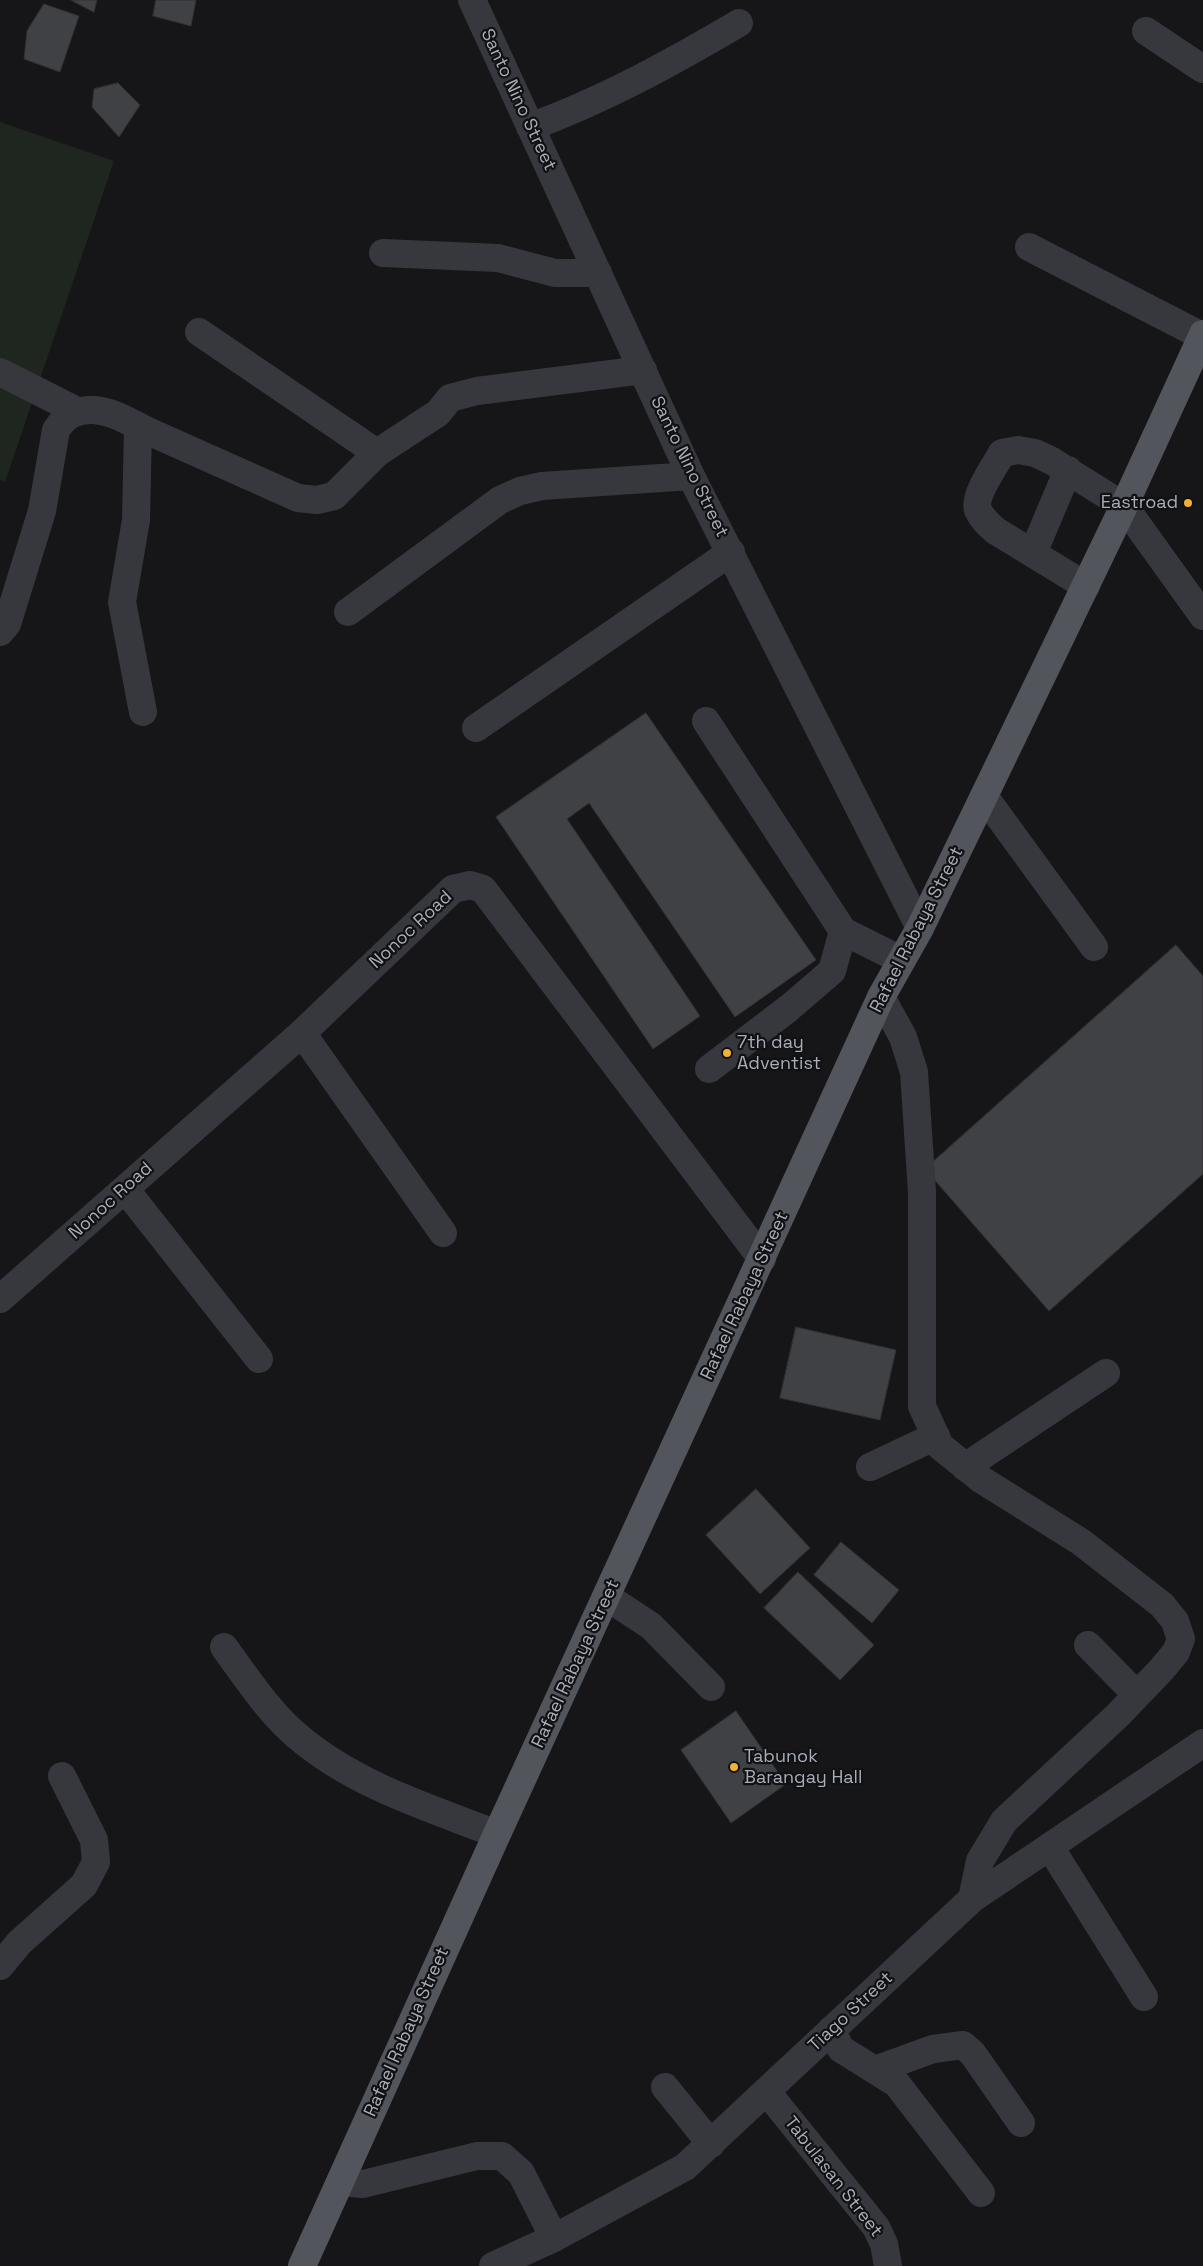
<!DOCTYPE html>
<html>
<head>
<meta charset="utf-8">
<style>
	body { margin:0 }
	canvas { display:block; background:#161618 }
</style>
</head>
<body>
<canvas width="1203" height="2266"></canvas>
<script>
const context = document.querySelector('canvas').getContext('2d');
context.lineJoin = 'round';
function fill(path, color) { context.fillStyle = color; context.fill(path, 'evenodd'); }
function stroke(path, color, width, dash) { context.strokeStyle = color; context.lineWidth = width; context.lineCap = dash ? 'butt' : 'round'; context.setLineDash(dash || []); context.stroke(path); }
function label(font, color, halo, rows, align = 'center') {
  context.font = font + ' "Space Grotesk",sans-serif'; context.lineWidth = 4.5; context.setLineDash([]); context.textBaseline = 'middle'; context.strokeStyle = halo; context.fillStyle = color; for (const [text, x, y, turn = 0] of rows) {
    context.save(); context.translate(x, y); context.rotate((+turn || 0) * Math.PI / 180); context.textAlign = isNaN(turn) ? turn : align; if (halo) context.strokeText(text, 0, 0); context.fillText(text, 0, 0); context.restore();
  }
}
const green = new Path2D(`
	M 0,122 L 114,161 L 5,482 L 0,480 Z`);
const building = new Path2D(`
	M 71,0 L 97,0 L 94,12 Z
	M 156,0 L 196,0 L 191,26 L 153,16 Z
	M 44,4 L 79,16 L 60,72 L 24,59 L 27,31 Z
	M 118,83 L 140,105 L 119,137 L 92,107 L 94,89 Z
	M 646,713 L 816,960 L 735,1017 L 589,803 L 567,819 L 700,1016 L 653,1049 L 496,817 Z
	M 1176,945 L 1203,976 L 1203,1174 L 1049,1311 L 925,1169 Z
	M 796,1327 L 896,1350 L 880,1420 L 780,1398 Z
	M 756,1489 L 810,1548 L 760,1594 L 706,1535 Z
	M 841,1542 L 899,1590 L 872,1623 L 814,1575 Z
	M 798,1572 L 874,1645 L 840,1680 L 764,1608 Z
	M 736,1711 L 786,1784 L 731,1823 L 681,1750 Z`);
const minor = new Path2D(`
	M 472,0 L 691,476 L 920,928
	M 1146,31 L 1203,69
	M 530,127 C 604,100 671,63 739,23
	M 1029,247 L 1202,336
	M 383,253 L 498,258 L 555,273 L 598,273
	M 199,332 L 377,453
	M 0,372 L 77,411
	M 138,427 L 136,520 L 122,602 L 143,712
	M 1033,553 L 1068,470
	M 1086,586 L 996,531 C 989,525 982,519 978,510 C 973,496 995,466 1002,453 L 1018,450 L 1035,453 L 1052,461 L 1124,506 L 1203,616
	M 348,612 L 500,500 L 520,491 L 542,486 L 691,476
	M 0,632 L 7,624 L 42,511 L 56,430 C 65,416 76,409 93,410 C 114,411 132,424 150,432 C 200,454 249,476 298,498 L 317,500 L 334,496 L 377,453 L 438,413 L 450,398 L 477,391 L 643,370
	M 706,721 L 843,931 L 832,971 L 789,1008 L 709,1069
	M 476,728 L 731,552
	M 984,796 L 1094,947
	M 843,931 L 901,960
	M 881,997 L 903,1037 L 914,1072 L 922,1192 L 922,1406 L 940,1446 L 982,1480 L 1081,1542 L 1162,1605 L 1175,1621 L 1181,1639 L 1176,1652 L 1162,1669 L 1118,1715 L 1004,1821 L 980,1861 L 972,1899
	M 302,1033 L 443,1233
	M 125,1189 L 259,1359
	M 0,1299 L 302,1033 L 453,889 L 470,885 L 483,889 L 762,1259
	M 870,1467 L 936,1436
	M 965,1467 L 1106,1373
	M 607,1597 L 651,1626 L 711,1687
	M 1088,1645 L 1137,1695
	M 224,1647 C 246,1677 268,1711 296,1735 C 354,1785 427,1807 497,1834
	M 1050,1847 L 1144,1997
	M 0,1966 L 19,1943 L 84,1885 L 96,1862 L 94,1840 L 62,1776
	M 831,2030 L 841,2049 L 897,2084 L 981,2193
	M 875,2070 L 933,2049 L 963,2045 L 973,2054 L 1021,2123
	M 665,2087 L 711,2144
	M 767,2092 L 876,2227 L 884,2244 L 888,2266
	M 340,2182 L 363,2184 L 477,2156 L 502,2156 L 521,2173 L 554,2238
	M 493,2266 L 554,2238 L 685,2167 L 972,1899 L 1203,1743`);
const major = new Path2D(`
	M 302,2266 L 497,1834 L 881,997 L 920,928 L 984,796 L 1124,506 L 1203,334`);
const markers = [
	[1188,503,5,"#f2b134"],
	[727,1053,5,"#f2b134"],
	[734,1767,5,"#f2b134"]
];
const streetNames = [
	["Santo Nino Street",518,100,65],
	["Santo Nino Street",689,467,64],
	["Nonoc Road",411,930,-43],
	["Rafael Rabaya Street",917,930,-63],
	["Nonoc Road",111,1201,-42],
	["Rafael Rabaya Street",745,1296,-65],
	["Rafael Rabaya Street",576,1664,-65],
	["Tiago Street",851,2012,-43],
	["Rafael Rabaya Street",407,2032,-66],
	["Tabulasan Street",833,2177,52]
];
const poiNames = [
	["Eastroad",1178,503,"right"],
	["7th day",737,1043],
	["Adventist",737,1064],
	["Tabunok",744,1757],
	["Barangay Hall",744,1778]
];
fill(green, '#1e261f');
fill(building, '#404145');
stroke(building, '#303034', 1);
stroke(minor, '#37383d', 28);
stroke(major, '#53555c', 28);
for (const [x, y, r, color] of markers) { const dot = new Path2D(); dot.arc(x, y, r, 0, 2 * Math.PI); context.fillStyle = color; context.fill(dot); stroke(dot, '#111113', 2); }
label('18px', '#a8adb8', '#111113', streetNames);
label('18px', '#a8adb8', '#111113', poiNames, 'left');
</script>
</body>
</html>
